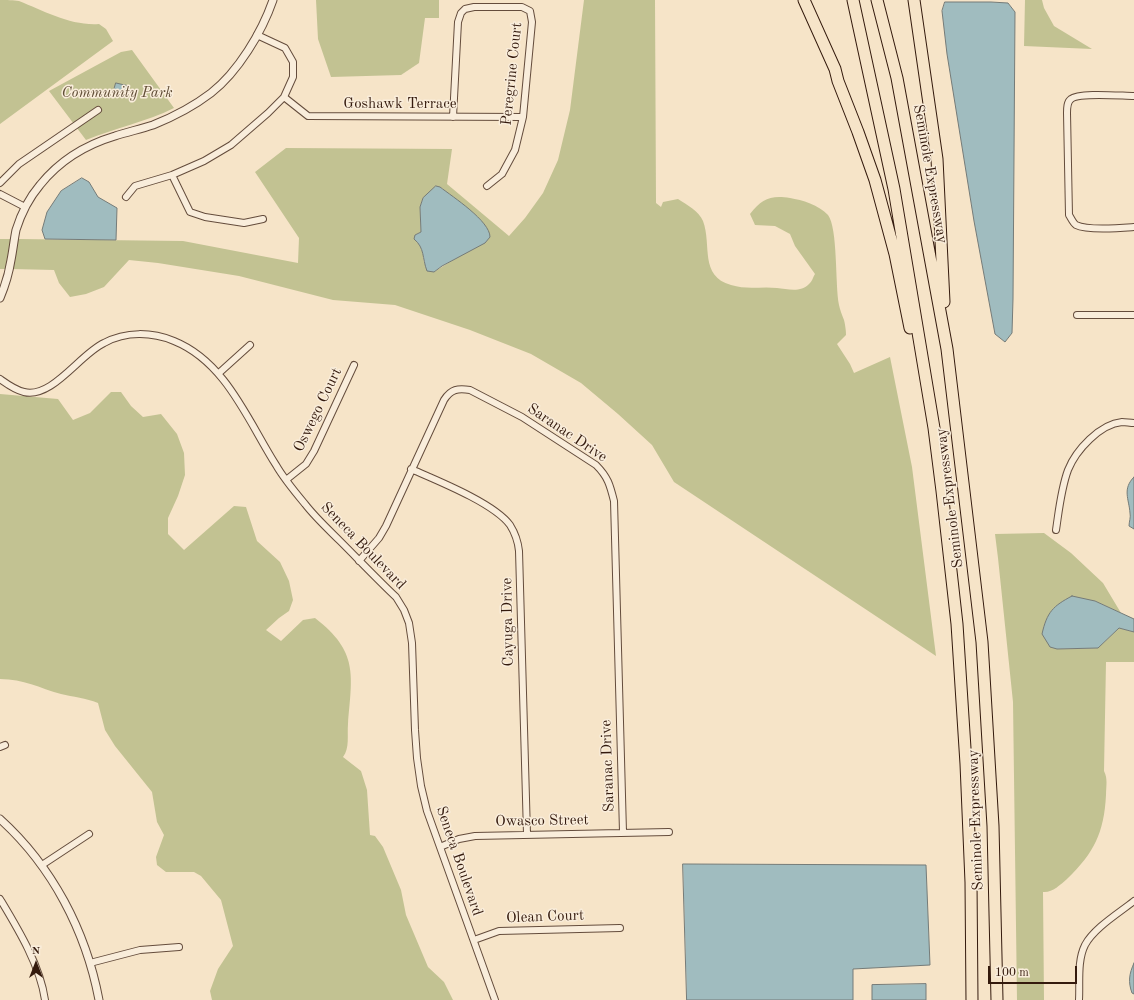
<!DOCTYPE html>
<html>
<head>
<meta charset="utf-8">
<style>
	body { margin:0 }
	#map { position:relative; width:1134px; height:1000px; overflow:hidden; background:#f6e4c8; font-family:"Old Standard TT",serif }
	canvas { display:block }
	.north { position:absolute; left:16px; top:944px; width:40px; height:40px; -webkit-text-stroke:3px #f9eddb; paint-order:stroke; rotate:0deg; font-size:11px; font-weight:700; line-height:16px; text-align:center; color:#341a0d }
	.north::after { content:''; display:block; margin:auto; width:14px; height:18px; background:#341a0d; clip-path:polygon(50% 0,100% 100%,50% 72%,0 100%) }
	.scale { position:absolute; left:988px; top:966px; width:89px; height:18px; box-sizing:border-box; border:2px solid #341a0d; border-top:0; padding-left:5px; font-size:12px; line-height:14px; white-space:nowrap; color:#341a0d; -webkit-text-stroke:3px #f9eddb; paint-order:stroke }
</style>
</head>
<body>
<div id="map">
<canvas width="1134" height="1000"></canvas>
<div class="north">N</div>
<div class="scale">100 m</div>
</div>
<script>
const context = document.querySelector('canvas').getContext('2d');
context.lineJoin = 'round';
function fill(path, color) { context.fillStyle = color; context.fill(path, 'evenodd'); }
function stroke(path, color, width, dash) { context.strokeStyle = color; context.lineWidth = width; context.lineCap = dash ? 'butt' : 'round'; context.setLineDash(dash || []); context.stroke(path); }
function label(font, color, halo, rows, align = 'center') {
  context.font = font + ' "Old Standard TT",serif'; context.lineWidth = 3; context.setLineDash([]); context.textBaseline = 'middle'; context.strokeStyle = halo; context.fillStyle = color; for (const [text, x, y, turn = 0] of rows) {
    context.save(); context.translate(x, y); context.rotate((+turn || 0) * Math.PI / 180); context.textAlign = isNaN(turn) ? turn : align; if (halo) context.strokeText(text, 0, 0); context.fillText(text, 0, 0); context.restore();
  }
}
const green = new Path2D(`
	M 0,0 C 6,0 14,0 19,1 C 44,11 71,26 99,24 L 106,29 L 113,41 L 0,124 Z
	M 316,0 L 439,0 L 439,18 L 425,18 L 419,63 L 401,75 L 331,77 L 318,39 Z
	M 584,0 L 655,0 L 656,203 L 661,207 L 663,202 L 678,199 C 687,205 699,211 703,221 C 712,245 699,276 731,285 C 747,290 762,286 777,288 C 787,289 801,293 809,284 C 812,282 813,277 815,274 L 795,246 L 790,234 L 775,226 L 755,225 L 750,214 C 762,199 770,195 790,198 C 802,200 819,205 828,215 C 838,228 835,285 839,305 C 840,310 842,315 844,320 C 845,324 846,330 846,335 L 837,344 L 850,364 L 854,373 L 890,357 L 912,467 L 936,656 L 674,482 L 652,445 L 618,414 L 581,383 L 531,354 L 470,330 L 395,305 L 333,300 L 239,276 L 158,263 L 129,260 L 104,287 L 86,294 L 70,297 L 59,283 L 54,270 L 12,269 L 18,239 L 183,241 L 298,263 L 299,238 L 255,172 L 286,148 L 452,149 L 447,184 L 509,236 L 525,218 L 543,193 L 558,160 L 570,110 ZM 440,187 L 481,220 L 456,258 L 434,272 L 424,263 L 423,252 L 415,235 L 421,232 L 420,207 L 423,198 Z
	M 1025,0 L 1042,0 L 1044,8 L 1054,26 L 1092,49 L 1024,46 Z
	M 132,50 L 174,108 C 146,122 115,128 86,140 L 49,91 L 121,52 Z
	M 0,239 L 12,239 L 6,269 L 0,269 Z
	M 111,392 L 121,392 L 131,406 L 143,417 L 161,414 L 177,434 L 184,453 L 185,475 L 178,496 L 168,518 L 168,534 L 184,550 L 234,506 L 246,507 L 257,541 L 280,562 L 289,581 L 293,600 L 289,611 L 279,618 L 266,630 L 281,641 L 303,620 L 315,618 C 359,652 352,675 348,724 C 347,735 350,748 343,757 L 361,771 L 367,790 L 370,835 L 375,836 L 383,847 L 401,890 L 406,915 L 428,967 L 444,982 L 453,1000 L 212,1000 L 210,991 L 218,969 L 233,946 L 221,900 L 201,876 L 194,872 L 166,872 L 157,865 L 156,857 L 164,835 L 157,822 L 152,792 L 115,746 L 105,730 L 98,703 C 86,698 73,697 61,694 C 39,688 24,679 0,679 L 0,394 L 58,399 L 73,420 L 90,413 Z
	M 1044,533 L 1071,553 L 1103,583 L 1121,613 L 1095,601 L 1057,649 L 1098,648 L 1119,628 L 1134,632 L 1134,662 L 1106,662 L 1104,771 C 1108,779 1106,786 1106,795 C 1104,833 1094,853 1067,879 C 1060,885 1052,893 1043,892 L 1044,1000 L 1017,1000 L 1013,702 L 998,558 L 995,534 Z`);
const water = new Path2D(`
	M 945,2 L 991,2 L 1008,3 L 1015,12 L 1013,299 L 1012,333 L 1005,342 L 995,334 L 974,221 L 947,54 L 942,11 Z
	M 116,83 L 129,86 L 127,92 L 114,90 Z
	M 82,178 L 89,182 L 98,197 L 117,208 L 116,240 L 45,239 L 42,230 L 47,212 L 61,191 Z
	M 436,186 L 440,187 C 453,197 490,221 490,237 L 485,243 L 442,266 L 434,272 L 427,271 C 422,258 425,248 414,239 L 415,235 L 421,232 L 420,207 L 423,198 Z
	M 1134,477 L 1134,529 L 1129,526 C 1129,522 1131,517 1130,513 C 1129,499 1122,489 1134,477 Z
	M 1072,596 L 1095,601 L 1134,619 L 1134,632 L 1119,628 L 1098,648 L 1057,649 L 1050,647 L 1042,634 C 1047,612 1053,606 1072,596 Z
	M 683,864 L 926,865 L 930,965 L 853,969 L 853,1000 L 687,1000 Z
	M 1134,963 L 1134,994 L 1132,993 C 1128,982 1129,974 1134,963 Z
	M 926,984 L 926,1000 L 872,1000 L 872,985 Z`);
const minor = new Path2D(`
	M 1134,96 C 1122,96 1079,92 1071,99 C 1067,102 1067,108 1067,113 L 1069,215 C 1071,218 1073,223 1076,225 C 1088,231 1121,228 1134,227
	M 284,97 L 308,116 L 523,117
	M 453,117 L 458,22 L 461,13 L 465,9 L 474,7 L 522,7 L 530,11 L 532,22 L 523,117 L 515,150 L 502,174 L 487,186
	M 172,175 L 190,212 L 205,217 L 244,223 L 263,219
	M 0,183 L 19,164 L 98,110
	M 0,194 L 25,207
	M 126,197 L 135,186 L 172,175 L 204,161 L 231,145 L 268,113 L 284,97 L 293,77 L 293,62 L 285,48 L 257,35
	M 1077,315 L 1134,315
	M 219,373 L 250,345
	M 0,379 C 7,384 15,390 24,392 C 52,399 80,354 104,343 C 126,331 152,332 174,341 C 226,362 248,421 276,465 C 284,479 295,492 305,504 C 315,517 328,529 340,541 C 359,560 377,579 396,597 L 404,610 L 409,623 L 412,643 L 415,730 L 417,758 L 421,786 L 427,811 L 495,1000
	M 411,469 C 436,480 494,503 510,525 C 515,533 518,541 519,551 L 527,834
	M 286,480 L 306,464 L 314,451 L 354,365
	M 1056,530 C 1059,510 1061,489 1068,470 C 1076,450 1100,424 1122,422 C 1126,422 1130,423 1134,423
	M 359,561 L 379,538 L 386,526 L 444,400 C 451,389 458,388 470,390 L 522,417 L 596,465 C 608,477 610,485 614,501 L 623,832
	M 0,747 L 5,745
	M 440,847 L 459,839 L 475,836 L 669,832
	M 42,865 L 89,834
	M 0,899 C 18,929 40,965 45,1000
	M 474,940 L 499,931 L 620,928
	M 90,963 L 140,950 L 179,947
	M 1079,1000 C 1080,982 1077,961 1085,945 C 1094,928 1119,913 1134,901`);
const tertiary = new Path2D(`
	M 0,298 C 5,286 9,273 11,260 C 13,250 14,240 16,230 C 21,214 29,198 40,185 C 60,160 85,145 115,136 C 127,132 141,129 153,125 C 173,117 194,106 211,93 C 238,72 262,32 273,0
	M 0,819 C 52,866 86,931 99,1000`);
const motorway = new Path2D(`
	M 804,0 L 835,69 L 838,81 L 858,132 L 875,180 L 895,254 L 910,328
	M 853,0 L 894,189 L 934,428 L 942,491 L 957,624 L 966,764 L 971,882 L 972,1000
	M 877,0 L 897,78 L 947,349 L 982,642 L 993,826 L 997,1000
	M 914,0 L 937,159 L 944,302`);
const streetNames = [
	["Peregrine Court",512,74,-84],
	["Goshawk Terrace",400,104],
	["Seminole Expressway",930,174,80],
	["Oswego Court",318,410,-64],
	["Saranac Drive",567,433,34],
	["Seminole Expressway",950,498,-97],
	["Seneca Boulevard",363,546,46],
	["Cayuga Drive",508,622,-91],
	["Saranac Drive",608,766,-92],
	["Seminole Expressway",976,820,-92],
	["Owasco Street",542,821,-1],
	["Seneca Boulevard",459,861,71],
	["Olean Court",545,917,-2]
];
const parkNames = [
	["Community Park",117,93]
];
fill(green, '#c2c292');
fill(water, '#a0bcbf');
stroke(water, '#757b78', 1);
stroke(minor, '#644c3c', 8);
stroke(tertiary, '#644c3c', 9);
stroke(motorway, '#341a0d', 13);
stroke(minor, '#f9eddb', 6);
stroke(tertiary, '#f9eddb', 7);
stroke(motorway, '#f6e4c8', 11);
label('15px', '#341a0d', '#f9eddb', streetNames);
label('italic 15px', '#5f4c35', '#f9eddb', parkNames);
</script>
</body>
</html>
